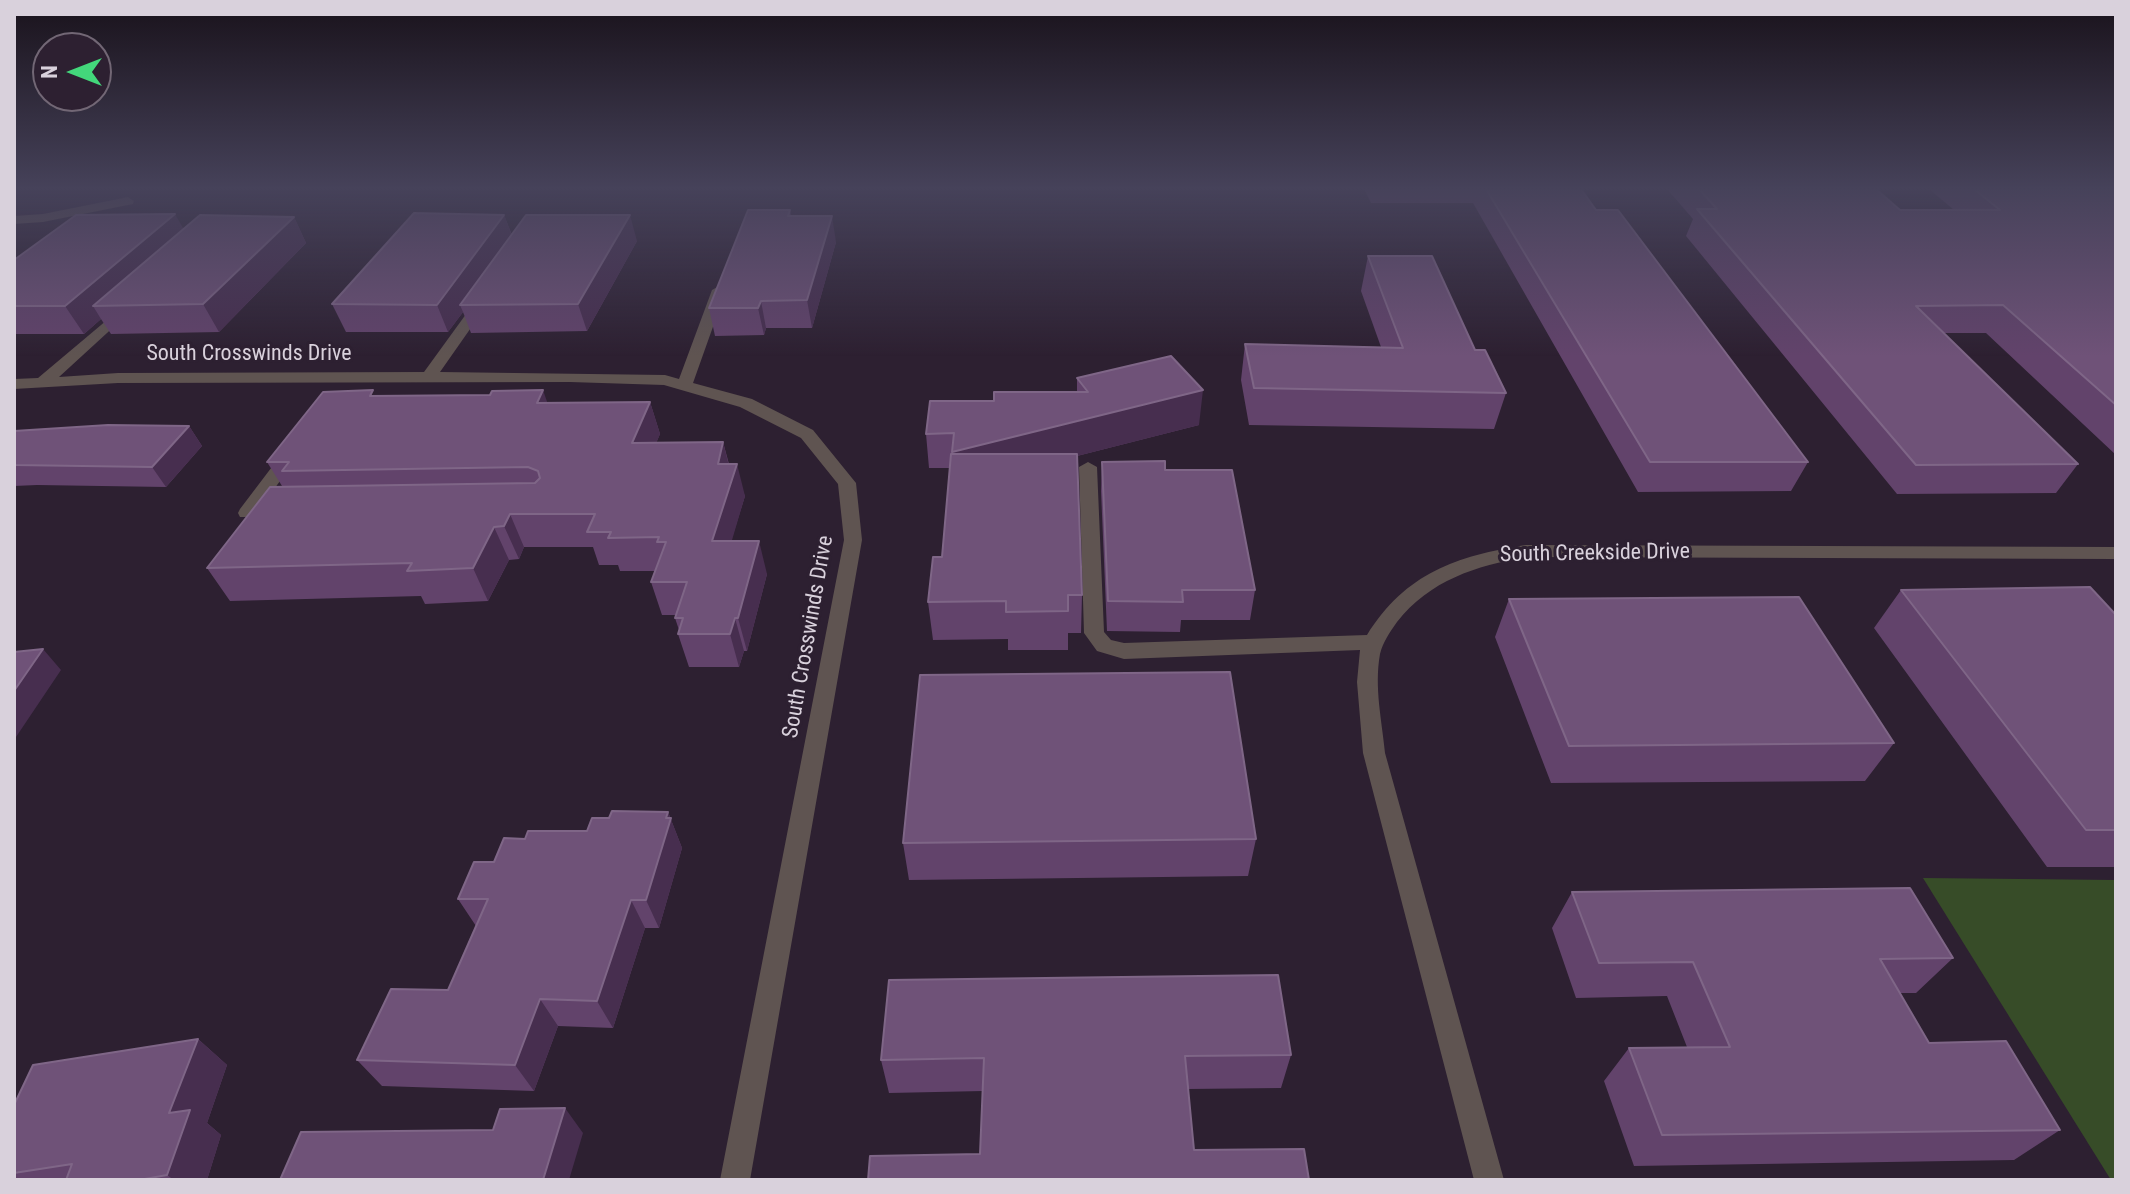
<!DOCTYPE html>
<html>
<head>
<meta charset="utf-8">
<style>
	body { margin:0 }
	#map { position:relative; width:2130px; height:1194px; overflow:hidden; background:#2d2031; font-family:"Roboto Condensed",sans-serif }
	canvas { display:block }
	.frame { position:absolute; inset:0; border:16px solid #d9d1dc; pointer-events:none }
	.north { position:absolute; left:32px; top:32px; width:80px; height:80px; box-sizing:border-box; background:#2d2031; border:2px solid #726775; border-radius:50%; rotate:270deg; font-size:22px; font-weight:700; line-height:32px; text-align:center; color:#d9d1dc }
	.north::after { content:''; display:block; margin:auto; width:28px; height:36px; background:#43d77b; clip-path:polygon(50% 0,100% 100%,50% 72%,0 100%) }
</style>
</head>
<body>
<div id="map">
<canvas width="2130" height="1194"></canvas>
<div class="frame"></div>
<div class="north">N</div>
</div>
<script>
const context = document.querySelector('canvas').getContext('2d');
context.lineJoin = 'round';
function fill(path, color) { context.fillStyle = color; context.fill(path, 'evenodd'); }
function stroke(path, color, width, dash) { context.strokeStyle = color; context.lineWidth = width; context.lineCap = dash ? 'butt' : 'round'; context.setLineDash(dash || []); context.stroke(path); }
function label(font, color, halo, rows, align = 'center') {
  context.font = font + ' "Roboto Condensed",sans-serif'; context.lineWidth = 6; context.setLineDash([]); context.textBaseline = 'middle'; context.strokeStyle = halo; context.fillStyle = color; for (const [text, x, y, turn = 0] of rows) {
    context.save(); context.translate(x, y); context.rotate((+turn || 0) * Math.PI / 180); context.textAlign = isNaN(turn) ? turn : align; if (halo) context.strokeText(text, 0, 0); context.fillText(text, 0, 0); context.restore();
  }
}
const green = new Path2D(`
	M 1923,878 L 2116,880 L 2116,1180 L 2111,1180 Z`);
const minor = new Path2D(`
	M 128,197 L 134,201 L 133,204 L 43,222 L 14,224 L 14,216 L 43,214 Z
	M 719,286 L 726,290 L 693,383 L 752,399 L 813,430 L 856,483 L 862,540 L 750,1180 L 720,1180 L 844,540 L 838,484 L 801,438 L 740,407 L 664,385 L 570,382 L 118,383 L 14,389 L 14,379 L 38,378 L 126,304 L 133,308 L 131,311 L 59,377 L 118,373 L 424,372 L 477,299 L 482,298 L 489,302 L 440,372 L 665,375 L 679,379 L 712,290 Z
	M 290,450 L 299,455 L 261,507 L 281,509 L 283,513 L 281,517 L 240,517 L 238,513 L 240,509 L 284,451 Z
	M 1088,462 L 1097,467 L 1104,632 L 1111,640 L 1124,643 L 1367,635 C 1406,573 1456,556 1526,545 L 2116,547 L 2116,559 L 1526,557 C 1476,566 1430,580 1397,622 C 1390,632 1383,642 1380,654 C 1374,687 1382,721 1385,753 L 1504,1180 L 1474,1180 L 1363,753 L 1357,682 L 1360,650 L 1124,659 L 1097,651 L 1084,633 L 1079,467 Z`);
const wall = new Path2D(`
	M 1364,189 L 1581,189 L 1596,210 L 1808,462 L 1791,491 L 1638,492 L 1473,203 L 1371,203 Z
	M 1667,189 L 1876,189 L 1900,210 L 1954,210 L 1929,189 L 2116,189 L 2116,455 L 1986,333 L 1944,333 L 2078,464 L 2056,493 L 1897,494 L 1686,236 L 1693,219 Z
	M 790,210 L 791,216 L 836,242 L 812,328 L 766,328 L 764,335 L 715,336 L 709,308 Z
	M 504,215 L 512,235 L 637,241 L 587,331 L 471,333 L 463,312 L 448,332 L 346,332 L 332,304 Z
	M 294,217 L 306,243 L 219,332 L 111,334 L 101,319 L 84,334 L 14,334 L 14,260 L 183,228 Z
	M 1368,256 L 1475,350 L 1506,393 L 1494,429 L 1249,425 L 1241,380 L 1245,344 L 1381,347 L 1361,291 Z
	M 1077,378 L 1199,425 L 1077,456 L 1082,595 L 1081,633 L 1068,633 L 1068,650 L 1008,650 L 1008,639 L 933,640 L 928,602 L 942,557 L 950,468 L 929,468 L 926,434 L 994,401 L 1077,392 Z
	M 376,396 L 547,403 L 650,402 L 660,434 L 656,443 L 723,442 L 729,464 L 745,496 L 731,541 L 767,574 L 747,651 L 744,651 L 739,667 L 689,667 L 678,634 L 679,630 L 675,618 L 676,615 L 662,615 L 651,582 L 655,571 L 620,571 L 618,565 L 599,565 L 593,547 L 524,547 L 519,559 L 509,560 L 488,601 L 425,604 L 421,596 L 230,601 L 207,568 L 282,486 L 267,462 Z
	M 189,426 L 202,446 L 166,487 L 37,485 L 14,486 L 14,431 Z
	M 1102,462 L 1165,470 L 1255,590 L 1250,620 L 1181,620 L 1180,632 L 1107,631 L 1101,491 Z
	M 1901,590 L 2116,615 L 2116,867 L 2047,867 L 1874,628 Z
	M 1509,599 L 1894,743 L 1865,781 L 1551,783 L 1495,637 Z
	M 668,812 L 682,848 L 659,928 L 645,928 L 613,1028 L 558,1026 L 534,1091 L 382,1086 L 357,1060 L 448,990 L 476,926 L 458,899 L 494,862 L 525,839 L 587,831 L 609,818 Z
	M 1256,839 L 1248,876 L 909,880 L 903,843 Z
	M 1572,892 L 1953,958 L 1916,993 L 1900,993 L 1929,1043 L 2060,1130 L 2014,1160 L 1634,1166 L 1604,1081 L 1629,1048 L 1687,1047 L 1667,996 L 1576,998 L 1552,928 Z
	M 198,1039 L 227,1065 L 207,1123 L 221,1135 L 207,1180 L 14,1180 L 14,1105 Z
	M 1291,1055 L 1281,1088 L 1188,1089 L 980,1154 L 983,1091 L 889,1093 L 881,1060 Z`);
const shadedWall = new Path2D(`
	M 175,214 L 190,240 L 93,306 L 101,319 L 84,334 L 65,306 Z
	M 504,215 L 514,241 L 460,305 L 463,312 L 448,332 L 437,305 Z
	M 630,215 L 637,241 L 587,331 L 578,304 Z
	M 832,216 L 836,242 L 812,328 L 807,300 Z
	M 294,217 L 306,243 L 219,332 L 203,304 Z
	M 761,301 L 766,328 L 764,335 L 758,308 Z
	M 543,390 L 554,422 L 537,403 Z
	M 1203,390 L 1199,425 L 955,487 L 952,452 Z
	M 650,402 L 660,434 L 643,475 L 632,443 Z
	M 189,426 L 202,446 L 166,487 L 152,467 Z
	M 723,442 L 731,474 L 737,464 L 745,496 L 722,574 L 712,541 L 718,464 Z
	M 510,514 L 524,547 L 519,559 L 504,526 Z
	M 494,527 L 509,560 L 488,601 L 473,568 Z
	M 759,541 L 767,574 L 747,651 L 738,618 Z
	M 735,618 L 744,651 L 739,667 L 730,634 Z
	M 43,649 L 61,670 L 14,740 L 14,691 Z
	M 668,812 L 682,848 L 659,928 L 646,900 Z
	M 631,900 L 645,928 L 613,1028 L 597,1001 Z
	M 540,999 L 558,1026 L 534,1091 L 515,1065 Z
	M 198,1039 L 227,1065 L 207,1123 L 221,1135 L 207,1180 L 174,1180 L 167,1175 L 169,1113 Z
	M 565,1108 L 583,1133 L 569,1180 L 543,1180 Z`);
const building = new Path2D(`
	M 1486,189 L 1581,189 L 1596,210 L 1618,210 L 1808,462 L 1650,462 Z
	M 1699,189 L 1876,189 L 1900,210 L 2000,210 L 1974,189 L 2116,189 L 2116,405 L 2003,305 L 1916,306 L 2078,464 L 1916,465 L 1697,209 L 1717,209 Z
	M 748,210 L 790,210 L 788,216 L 832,216 L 807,300 L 761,301 L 758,308 L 709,308 Z
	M 414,213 L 504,215 L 437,305 L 332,304 Z
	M 175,214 L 65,306 L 14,306 L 14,260 L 76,215 Z
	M 200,215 L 294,217 L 203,304 L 93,306 Z
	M 526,215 L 630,215 L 578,304 L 460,305 Z
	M 1368,256 L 1432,256 L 1475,350 L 1485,350 L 1506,393 L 1254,388 L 1245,344 L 1403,348 Z
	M 1171,356 L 1203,390 L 952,452 L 954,433 L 926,434 L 930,401 L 994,401 L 994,392 L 1088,392 L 1077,378 Z
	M 373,390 L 370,396 L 490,395 L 492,391 L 543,390 L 537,403 L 650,402 L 632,443 L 723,442 L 718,464 L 737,464 L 712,541 L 759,541 L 738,618 L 735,618 L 730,634 L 678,634 L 683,618 L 675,618 L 687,582 L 651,582 L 666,542 L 657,542 L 659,537 L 608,538 L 611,532 L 587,532 L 595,514 L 510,514 L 504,526 L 494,527 L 473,568 L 407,571 L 412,563 L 207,568 L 270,487 L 535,483 L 540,478 L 538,471 L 528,467 L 282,471 L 289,462 L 267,462 L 323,392 Z
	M 108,425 L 189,426 L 152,467 L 14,465 L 14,431 Z
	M 951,454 L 1077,454 L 1082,595 L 1068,595 L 1068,611 L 1006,612 L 1006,601 L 928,602 L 933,557 L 942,557 Z
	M 1165,461 L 1165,470 L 1232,470 L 1255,590 L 1182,590 L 1183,602 L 1108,601 L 1102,462 Z
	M 2090,587 L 2116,615 L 2116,830 L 2086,830 L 1901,590 Z
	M 1799,597 L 1894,743 L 1569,746 L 1509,599 Z
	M 43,649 L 14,691 L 14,652 Z
	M 1230,672 L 1256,839 L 903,843 L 920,675 Z
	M 612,811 L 668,812 L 666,818 L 671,818 L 646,900 L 631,900 L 597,1001 L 540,999 L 515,1065 L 357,1060 L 391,989 L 448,990 L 488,899 L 458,899 L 474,862 L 494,862 L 504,838 L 525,839 L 528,831 L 587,831 L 592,818 L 609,818 Z
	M 1910,888 L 1953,958 L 1880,959 L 1929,1043 L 2006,1041 L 2060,1130 L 1662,1135 L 1629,1048 L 1730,1047 L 1693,962 L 1599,963 L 1572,892 Z
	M 1278,975 L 1291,1055 L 1185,1056 L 1194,1150 L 1304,1149 L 1309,1180 L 868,1180 L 870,1156 L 980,1154 L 984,1058 L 881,1060 L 889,980 Z
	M 198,1039 L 169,1113 L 190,1110 L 167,1175 L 139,1180 L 66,1180 L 72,1164 L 14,1173 L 14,1105 L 33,1065 Z
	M 565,1108 L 543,1180 L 280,1180 L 301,1132 L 493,1130 L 500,1109 Z`);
const streetNames = [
	["South Crosswinds Drive",249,354],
	["South Creekside Drive",1595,554,-1],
	["South Crosswinds Drive",809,637,-80]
];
fill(green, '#374c28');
fill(minor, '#5f5451');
fill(wall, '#62436b');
fill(shadedWall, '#472e4f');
fill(building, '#6f5278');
stroke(building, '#7f6687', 2);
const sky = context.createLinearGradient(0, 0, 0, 356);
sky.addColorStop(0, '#19121b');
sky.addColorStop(0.53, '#46425a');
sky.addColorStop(1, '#46425a00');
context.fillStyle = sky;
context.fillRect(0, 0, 2130, 356);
label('22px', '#d9d1dc', '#2d2031', streetNames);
</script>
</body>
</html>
